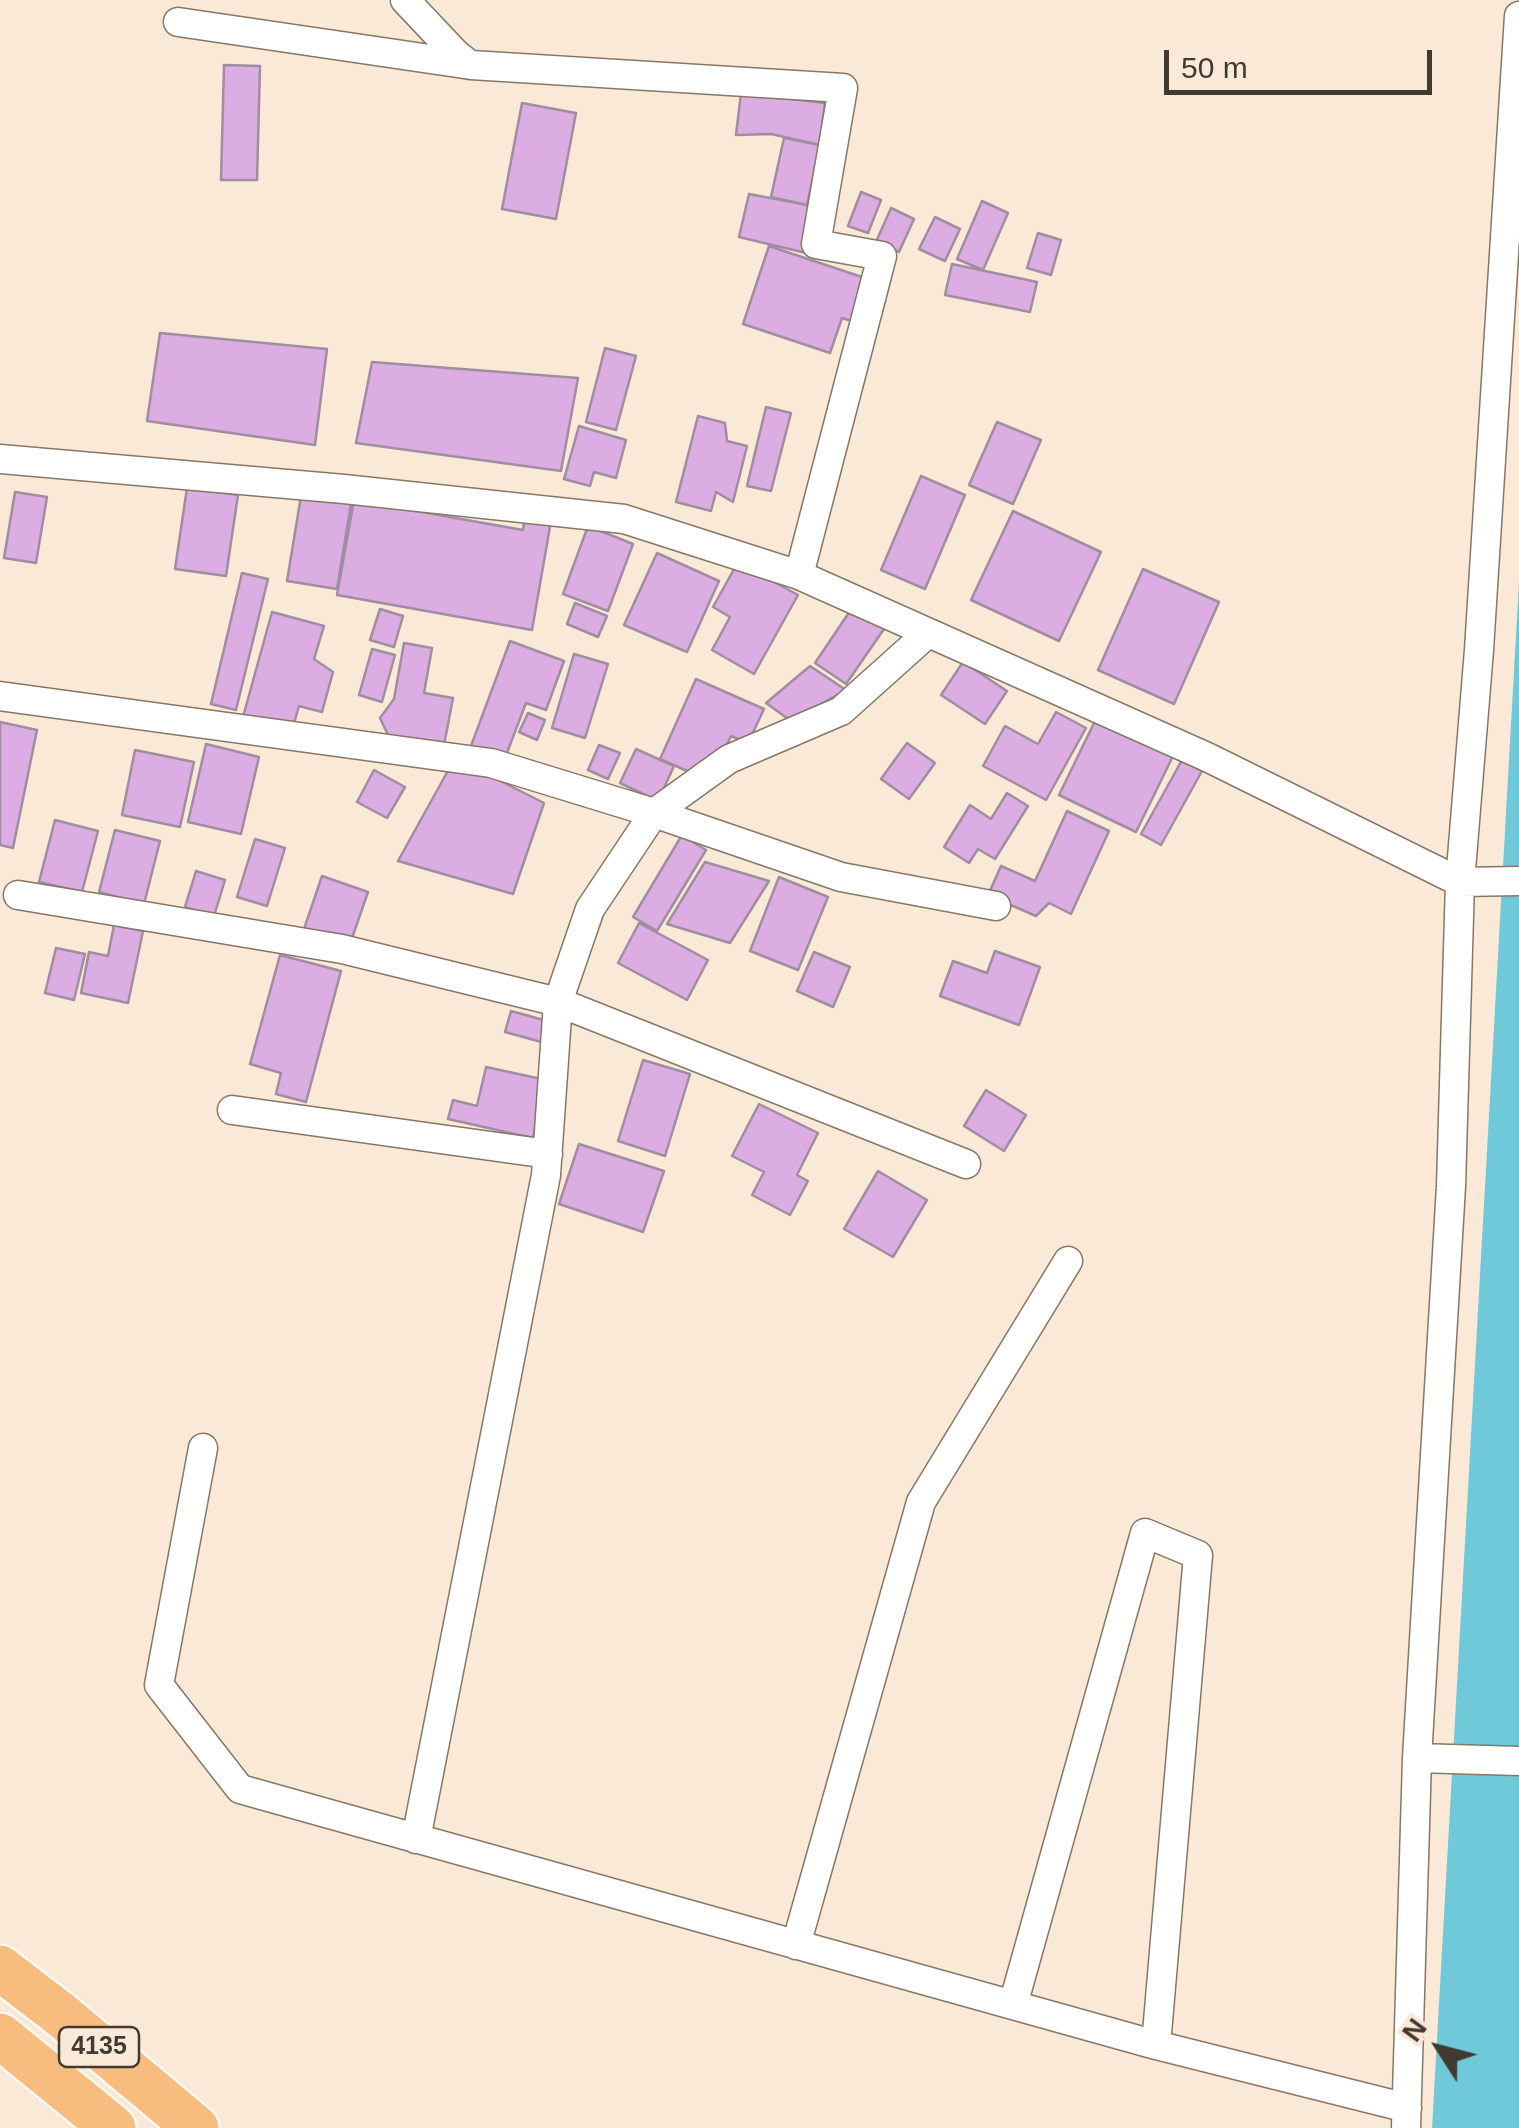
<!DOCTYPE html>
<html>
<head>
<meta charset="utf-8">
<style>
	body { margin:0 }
	#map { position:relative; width:1519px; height:2128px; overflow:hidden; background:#fbe9d7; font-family:Arial,sans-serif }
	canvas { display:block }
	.north { position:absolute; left:1389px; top:1998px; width:100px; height:100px; -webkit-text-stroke:8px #fbe9d7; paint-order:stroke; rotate:306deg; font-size:28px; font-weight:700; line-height:40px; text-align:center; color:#413a33 }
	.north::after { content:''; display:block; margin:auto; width:35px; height:45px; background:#413a33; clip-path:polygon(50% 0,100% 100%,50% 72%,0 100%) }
	.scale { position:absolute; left:1164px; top:50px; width:268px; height:45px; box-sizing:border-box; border:5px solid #413a33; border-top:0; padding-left:12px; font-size:30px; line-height:35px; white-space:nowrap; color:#413a33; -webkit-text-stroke:8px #fbe9d7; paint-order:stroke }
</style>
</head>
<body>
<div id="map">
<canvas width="1519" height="2128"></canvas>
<div class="north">N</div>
<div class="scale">50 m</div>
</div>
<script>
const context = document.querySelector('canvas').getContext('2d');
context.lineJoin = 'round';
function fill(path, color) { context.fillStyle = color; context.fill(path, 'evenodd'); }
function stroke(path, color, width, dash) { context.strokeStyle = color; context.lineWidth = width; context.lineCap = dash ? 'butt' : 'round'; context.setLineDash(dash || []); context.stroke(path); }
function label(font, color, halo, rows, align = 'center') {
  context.font = font + ' Arial,sans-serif'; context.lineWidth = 8; context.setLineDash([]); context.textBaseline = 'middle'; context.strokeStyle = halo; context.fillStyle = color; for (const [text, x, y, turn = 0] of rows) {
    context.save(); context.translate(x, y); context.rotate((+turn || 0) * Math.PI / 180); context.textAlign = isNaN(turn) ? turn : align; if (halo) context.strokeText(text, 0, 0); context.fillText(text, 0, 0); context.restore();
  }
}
const water = new Path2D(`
	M 1519,582 L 1519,2128 L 1432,2128 Z`);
const building = new Path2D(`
	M 224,65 L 260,66 L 257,180 L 221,180 Z
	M 741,93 L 825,103 L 820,145 L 771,134 L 736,135 Z
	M 522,103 L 576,113 L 556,219 L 502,209 Z
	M 784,138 L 820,145 L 807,205 L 771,197 Z
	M 861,192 L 881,200 L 868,233 L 848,226 Z
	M 749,194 L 807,205 L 817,211 L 806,253 L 739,237 Z
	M 982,201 L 1008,213 L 983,270 L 957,259 Z
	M 891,208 L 914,219 L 899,252 L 876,242 Z
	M 935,217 L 960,229 L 945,261 L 919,249 Z
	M 1038,233 L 1061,240 L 1051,275 L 1027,268 Z
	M 769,246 L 865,278 L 851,321 L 842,318 L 830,353 L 743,324 Z
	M 952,264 L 1037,282 L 1030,312 L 945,295 Z
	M 160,333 L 327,349 L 315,445 L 147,421 Z
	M 605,348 L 636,356 L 616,430 L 586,422 Z
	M 372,362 L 578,378 L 561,471 L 356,443 Z
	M 766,407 L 791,413 L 771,491 L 747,486 Z
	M 698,416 L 725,423 L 727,441 L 747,446 L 733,502 L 716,492 L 711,511 L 676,502 Z
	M 997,422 L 1041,440 L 1013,504 L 969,485 Z
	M 579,426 L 626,440 L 616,478 L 594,472 L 590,486 L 564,479 Z
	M 921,476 L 965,495 L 925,589 L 881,570 Z
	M 187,488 L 238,495 L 226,576 L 175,569 Z
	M 302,490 L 352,498 L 337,589 L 287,581 Z
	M 15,492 L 47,497 L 36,563 L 4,558 Z
	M 354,500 L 523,530 L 525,516 L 551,521 L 532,630 L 337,595 Z
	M 1013,511 L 1101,552 L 1059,641 L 971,600 Z
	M 588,526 L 633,544 L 608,611 L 563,594 Z
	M 657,553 L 719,581 L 687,652 L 624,625 Z
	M 738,562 L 798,595 L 754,674 L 712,650 L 730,617 L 713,607 Z
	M 1143,569 L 1219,602 L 1174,704 L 1098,670 Z
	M 242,573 L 268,579 L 236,710 L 211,704 Z
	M 575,603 L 607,616 L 598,637 L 567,624 Z
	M 852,608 L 884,629 L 846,684 L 815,663 Z
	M 380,609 L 403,616 L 394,647 L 370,640 Z
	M 272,612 L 324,626 L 314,659 L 333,672 L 322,712 L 299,706 L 292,730 L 243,717 Z
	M 510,641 L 564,661 L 546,710 L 526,703 L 505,758 L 471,746 Z
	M 404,643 L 432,648 L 424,693 L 453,698 L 444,745 L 388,735 L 380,718 L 394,699 Z
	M 372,649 L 395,655 L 382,702 L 359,695 Z
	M 574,654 L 608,664 L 585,738 L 552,728 Z
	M 963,662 L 1007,691 L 985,724 L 941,695 Z
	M 810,666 L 846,690 L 791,721 L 766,703 Z
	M 696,679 L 764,709 L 748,743 L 731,736 L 719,762 L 703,778 L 660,759 Z
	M 1056,712 L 1086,728 L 1046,800 L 983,766 L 1005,726 L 1038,744 Z
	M 528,713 L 545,720 L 537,740 L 519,732 Z
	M 1096,719 L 1173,756 L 1136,832 L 1059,795 Z
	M 0,722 L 37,730 L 13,848 L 0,845 Z
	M 907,743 L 935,763 L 909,799 L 881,779 Z
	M 206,744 L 259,757 L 241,834 L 188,822 Z
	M 599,745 L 620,753 L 608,779 L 588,770 Z
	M 636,749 L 674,766 L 658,801 L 620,783 Z
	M 135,750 L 194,762 L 180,827 L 122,815 Z
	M 455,758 L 544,803 L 513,894 L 398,861 Z
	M 1182,760 L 1202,771 L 1161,845 L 1141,834 Z
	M 374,770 L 405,787 L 387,818 L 357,802 Z
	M 1007,793 L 1028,806 L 995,859 L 978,849 L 969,863 L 944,847 L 970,805 L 991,819 Z
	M 1067,811 L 1109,831 L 1071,914 L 1049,903 L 1036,916 L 988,895 L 1001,866 L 1035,881 Z
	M 55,820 L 98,831 L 82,892 L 39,882 Z
	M 115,830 L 160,841 L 144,904 L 99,892 Z
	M 682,835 L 706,850 L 657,931 L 633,917 Z
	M 255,839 L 285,848 L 267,906 L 237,897 Z
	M 705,862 L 769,881 L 730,943 L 667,924 Z
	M 196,871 L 225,880 L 214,916 L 185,907 Z
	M 322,876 L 368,892 L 350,944 L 304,929 Z
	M 779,877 L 828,897 L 798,970 L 750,951 Z
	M 639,923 L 708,960 L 687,1000 L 618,963 Z
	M 114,925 L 143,931 L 128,1003 L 81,993 L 89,952 L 108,956 Z
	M 56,948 L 85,954 L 74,1000 L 45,993 Z
	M 995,951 L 1040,967 L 1019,1025 L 940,996 L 953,961 L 987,973 Z
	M 814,952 L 850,967 L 833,1007 L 797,991 Z
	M 280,955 L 341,971 L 306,1102 L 276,1094 L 281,1073 L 250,1064 Z
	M 511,1011 L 551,1022 L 545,1043 L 505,1032 Z
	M 643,1060 L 690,1074 L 665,1156 L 618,1141 Z
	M 486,1067 L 546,1080 L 533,1138 L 448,1119 L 453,1100 L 477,1106 Z
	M 986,1090 L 1026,1115 L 1004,1151 L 964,1126 Z
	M 759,1104 L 818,1133 L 797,1175 L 808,1181 L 790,1215 L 752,1195 L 764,1172 L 732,1156 Z
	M 579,1144 L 664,1171 L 643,1232 L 559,1204 Z
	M 878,1171 L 927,1200 L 893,1257 L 844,1229 Z`);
const street = new Path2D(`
	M 405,0 L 456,54 L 470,65
	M 178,22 L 471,65 L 843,88 L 816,244 L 882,256 L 799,575
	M 0,459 L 344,489 L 624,519 L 799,575 L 1207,757 L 1460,882 L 1519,881
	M 0,696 L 491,763 L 654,813 L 841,877 L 996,906
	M 18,895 L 342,949 L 558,1002 L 966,1164
	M 232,1110 L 548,1154
	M 203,1448 L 159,1685 L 240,1789 L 1156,2045 L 1407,2108
	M 1417,1758 L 1519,1761
	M 416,1839 L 546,1175 L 558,1002 L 590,909 L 654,813 L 729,759 L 841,711 L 928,633
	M 796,1945 L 921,1502 L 1068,1261
	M 1013,2005 L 1145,1533 L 1198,1555 L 1156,2045
	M 1406,2128 L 1417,1758 L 1451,1186 L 1460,882 L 1479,650 L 1519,16`);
const primary = new Path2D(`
	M 0,1968 L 60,2014 L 196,2128
	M 0,2036 L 113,2128`);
const shields = [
	[99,2047,80]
];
const shieldNames = [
	["4135",99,2047]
];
fill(water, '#6fc9d9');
fill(building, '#dbade2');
stroke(building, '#9e8ea0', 2.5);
stroke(street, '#867766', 31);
stroke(primary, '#fff', 49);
stroke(street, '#fff', 28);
stroke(primary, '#f9bc7f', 45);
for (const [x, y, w] of shields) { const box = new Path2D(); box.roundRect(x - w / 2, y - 20, w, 40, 8); context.fillStyle = '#fbe9d7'; context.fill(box); stroke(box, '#413a33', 2.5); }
label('bold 25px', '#413a33', null, shieldNames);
</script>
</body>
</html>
